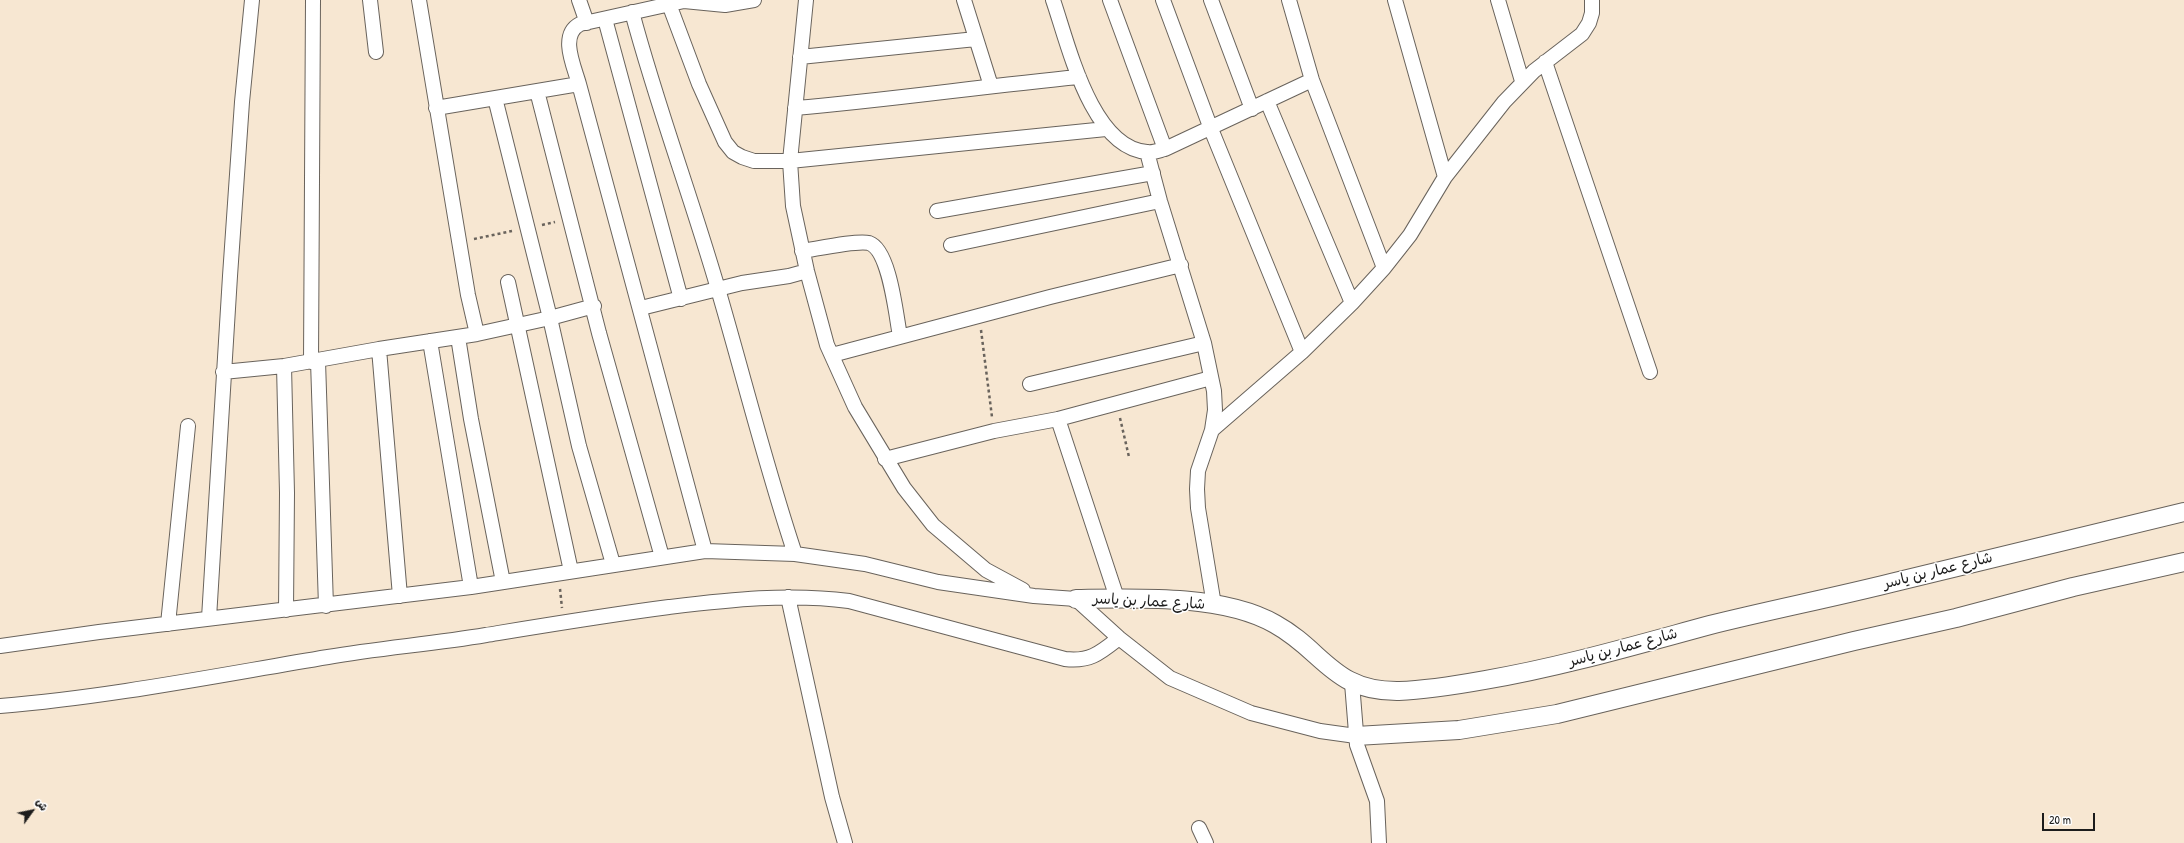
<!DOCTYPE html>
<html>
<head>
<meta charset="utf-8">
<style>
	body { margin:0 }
	#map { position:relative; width:2184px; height:843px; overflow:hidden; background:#f7e7d2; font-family:"Patrick Hand","Playpen Sans Arabic",sans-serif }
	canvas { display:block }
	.north { position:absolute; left:12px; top:791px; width:40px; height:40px; -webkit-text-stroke:3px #fff; paint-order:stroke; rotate:57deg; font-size:11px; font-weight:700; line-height:16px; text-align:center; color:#1c1c1c }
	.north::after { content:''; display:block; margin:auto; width:14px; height:18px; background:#1c1c1c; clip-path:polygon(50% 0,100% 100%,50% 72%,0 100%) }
	.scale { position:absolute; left:2042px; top:813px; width:53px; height:18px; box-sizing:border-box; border:2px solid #1c1c1c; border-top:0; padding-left:5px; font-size:12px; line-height:14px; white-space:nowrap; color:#1c1c1c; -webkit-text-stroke:3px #fff; paint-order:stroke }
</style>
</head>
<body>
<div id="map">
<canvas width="2184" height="843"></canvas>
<div class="north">ش</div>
<div class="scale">20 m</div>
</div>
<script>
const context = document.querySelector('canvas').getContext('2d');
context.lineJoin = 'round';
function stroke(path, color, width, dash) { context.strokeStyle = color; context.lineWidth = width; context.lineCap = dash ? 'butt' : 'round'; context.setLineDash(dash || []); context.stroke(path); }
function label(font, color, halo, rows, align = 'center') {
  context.font = font + ' "Patrick Hand","Playpen Sans Arabic",sans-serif'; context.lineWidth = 3; context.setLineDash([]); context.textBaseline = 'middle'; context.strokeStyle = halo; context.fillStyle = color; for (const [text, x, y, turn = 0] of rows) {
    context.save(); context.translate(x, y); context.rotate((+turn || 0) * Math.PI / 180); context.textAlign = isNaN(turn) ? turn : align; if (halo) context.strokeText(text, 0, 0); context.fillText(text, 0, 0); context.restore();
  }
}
const path = new Path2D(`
	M 542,225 L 555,222
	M 474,239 L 512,231
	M 981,330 L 992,417
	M 1120,418 L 1129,457
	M 560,589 L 562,608`);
const minor = new Path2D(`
	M 370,0 L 376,52
	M 419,0 L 468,295 L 477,334
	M 579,0 L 587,23
	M 806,0 L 790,161 L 793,206 L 807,271 L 827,345 L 855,407 L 904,488 L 933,525 L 986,570 L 1023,590
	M 964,0 L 991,86
	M 1053,0 C 1068,43 1091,148 1147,152 C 1153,153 1160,150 1165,149 L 1312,80
	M 1110,0 L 1165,149
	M 1163,0 L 1211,129 L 1302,352
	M 1211,0 L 1252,109
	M 1289,0 L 1312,80 L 1384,268
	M 1395,0 L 1445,177
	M 1498,0 L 1522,81
	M 669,4 L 699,84 L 725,142 L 733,152 L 742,157 L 754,161 L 790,161 L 1106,129
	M 632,12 C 657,106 691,196 718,289 C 744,378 766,467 795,554
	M 605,19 L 681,299
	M 800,57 L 976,39
	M 1545,62 L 1650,372
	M 537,91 L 599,333 L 662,557
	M 495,98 L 550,318 L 579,446 L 613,564
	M 1267,101 L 1352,303
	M 436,108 L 579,84
	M 795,108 C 890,100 984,86 1079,77
	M 1147,152 L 1160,201 L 1204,343 L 1214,391 L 1215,410 L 1212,430 L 1198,471 L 1197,489 L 1198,508 L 1214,605
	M 937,211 L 1153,173
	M 951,245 L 1160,201
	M 802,251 C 816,249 857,240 869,243 C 890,250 896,316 900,336
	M 508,282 L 571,571
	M 641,308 L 742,283 L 789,276 L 807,271
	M 458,337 L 471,419 L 503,582
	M 430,341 L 471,587
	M 379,349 L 400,596
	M 832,355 L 1050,297 L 1181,265
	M 318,361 L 326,606
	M 311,362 L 313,0
	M 284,366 L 287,493 L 286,610
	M 223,372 L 284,366 L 379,349 L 477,334 L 550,318 L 594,306
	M 1030,384 L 1204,343
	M 1058,419 L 1117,598
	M 1212,430 L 1302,352 L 1352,303 L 1384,268 L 1410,235 L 1445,177 L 1504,102 L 1534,71 L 1582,34 L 1589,23 L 1592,13 L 1592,0
	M 885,459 L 994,431 L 1058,419 L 1211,378
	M 705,551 L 579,84 C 574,66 559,35 580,24 L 684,1 L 725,5 L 754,0
	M 788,597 L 832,797 L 845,843
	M 209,618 L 230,276 L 242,102 L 252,0
	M 168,624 L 188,426
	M 0,646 L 99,632 L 471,587 L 705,551 L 795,554 L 865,564 L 938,582 L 1034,596 L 1076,599 L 1119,638 L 1170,678 L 1251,713 L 1320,731 L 1356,736
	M 1352,683 L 1357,745 L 1377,801 L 1379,843
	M 0,706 C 110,697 219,675 328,657 C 380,648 433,644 486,635 C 547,625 607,615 669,607 C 729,600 788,593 849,601 L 1065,659 C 1090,662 1100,653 1119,638
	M 1199,828 L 1206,843`);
const tertiary = new Path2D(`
	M 1076,599 C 1135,598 1223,594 1275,624 C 1324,651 1333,692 1399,691 C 1428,690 1457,685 1485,680 C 1561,667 1636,645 1710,625 C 1770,610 1831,598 1891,583 C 1989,560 2086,535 2184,512
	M 1356,736 L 1459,730 L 1557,714 L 1854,641 L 1956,618 L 2073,587 L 2184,562`);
const streetNames = [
	["شارع عمار بن ياسر",1938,571,-14],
	["شارع عمار بن ياسر",1149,602,3],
	["شارع عمار بن ياسر",1623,648,-15]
];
stroke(minor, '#69635c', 16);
stroke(tertiary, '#69635c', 20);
stroke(path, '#69635c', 2.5, [3, 3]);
stroke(minor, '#fff', 14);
stroke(tertiary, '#fff', 18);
label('15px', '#1c1c1c', '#fff', streetNames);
</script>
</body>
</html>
